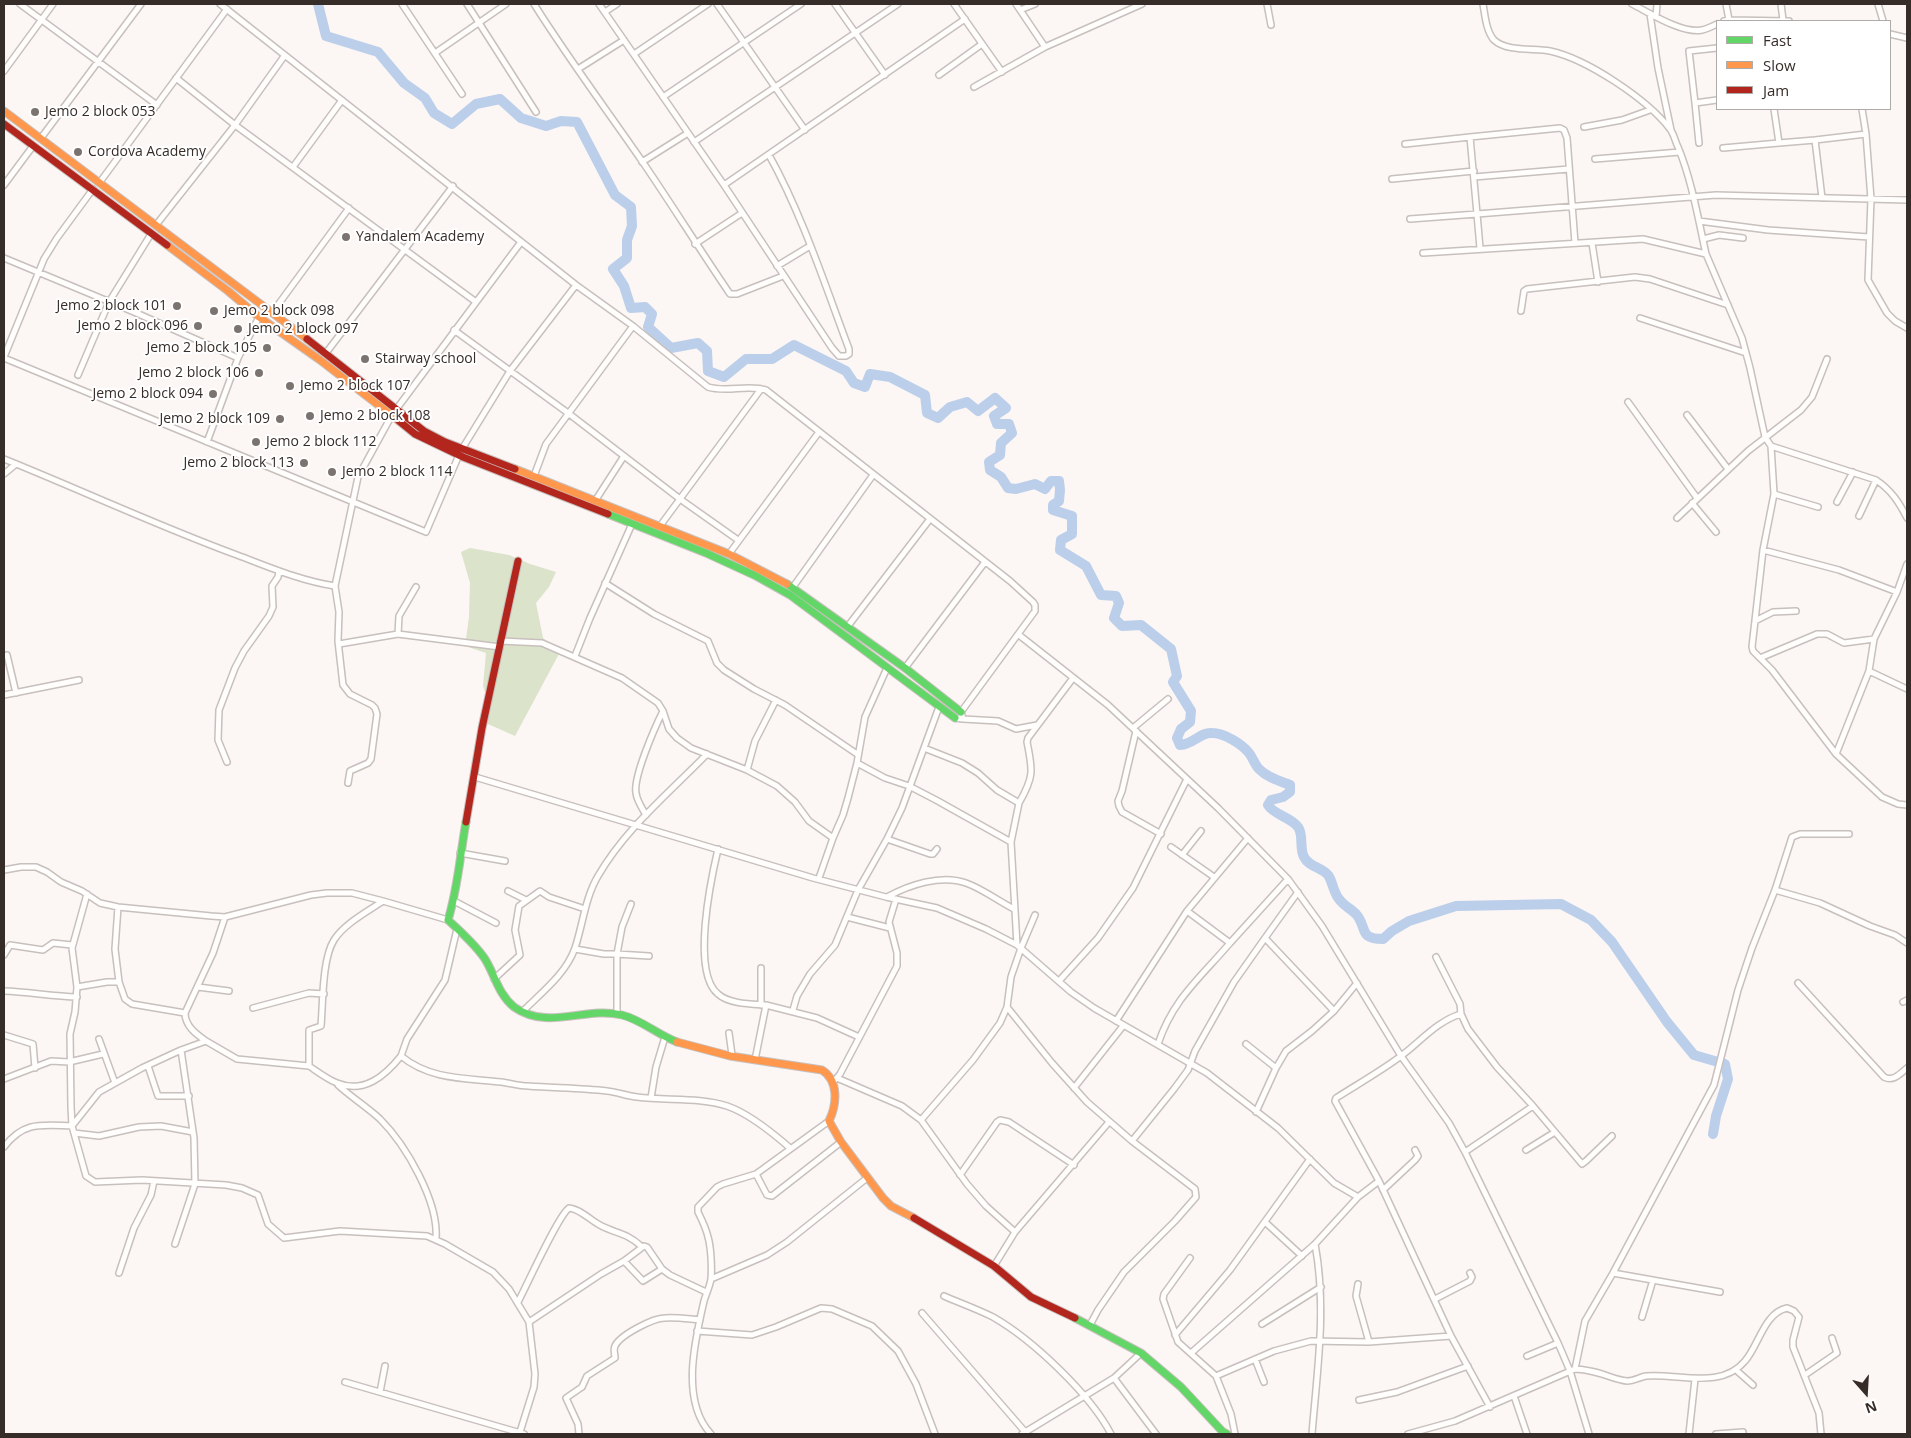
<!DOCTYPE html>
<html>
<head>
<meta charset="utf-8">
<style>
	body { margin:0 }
	#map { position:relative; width:1911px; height:1438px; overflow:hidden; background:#fcf6f4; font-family:"Open Sans",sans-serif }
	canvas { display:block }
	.frame { position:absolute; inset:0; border:5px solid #362c28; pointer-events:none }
	.legend { position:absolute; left:1716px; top:20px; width:175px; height:90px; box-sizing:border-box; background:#fff; border:1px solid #afaba9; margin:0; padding:6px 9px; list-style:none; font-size:15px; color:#362c28 }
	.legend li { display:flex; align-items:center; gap:10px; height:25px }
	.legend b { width:25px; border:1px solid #afaba9 }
	.north { position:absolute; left:1841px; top:1368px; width:50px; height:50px; -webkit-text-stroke:4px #fff; paint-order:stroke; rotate:161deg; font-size:14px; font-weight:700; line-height:20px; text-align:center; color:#362c28 }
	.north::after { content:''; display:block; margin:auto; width:18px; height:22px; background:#362c28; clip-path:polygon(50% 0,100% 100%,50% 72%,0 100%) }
</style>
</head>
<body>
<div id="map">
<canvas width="1911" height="1438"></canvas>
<div class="frame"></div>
<ul class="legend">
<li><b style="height:6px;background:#63d668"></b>Fast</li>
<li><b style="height:6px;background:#ff974d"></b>Slow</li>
<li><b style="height:6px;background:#b3261e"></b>Jam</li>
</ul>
<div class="north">N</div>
</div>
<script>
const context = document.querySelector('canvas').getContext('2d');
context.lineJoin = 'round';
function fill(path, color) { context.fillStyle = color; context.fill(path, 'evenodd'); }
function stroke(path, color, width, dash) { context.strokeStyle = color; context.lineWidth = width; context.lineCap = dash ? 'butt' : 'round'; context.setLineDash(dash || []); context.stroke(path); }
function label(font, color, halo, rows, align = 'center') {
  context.font = font + ' "Open Sans",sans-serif'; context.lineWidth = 4; context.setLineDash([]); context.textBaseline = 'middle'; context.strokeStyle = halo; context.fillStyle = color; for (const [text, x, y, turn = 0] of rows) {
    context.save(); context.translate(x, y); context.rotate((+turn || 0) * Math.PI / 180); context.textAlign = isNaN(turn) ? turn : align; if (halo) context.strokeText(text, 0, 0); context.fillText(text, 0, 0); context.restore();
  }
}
const green = new Path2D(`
	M 470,548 L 509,555 L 530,564 L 556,572 L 549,587 L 536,603 L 543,638 L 560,652 L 515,736 L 488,724 L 489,704 L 483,686 L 486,653 L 465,646 L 469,617 L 470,583 L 461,552 Z`);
const river = new Path2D(`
	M 318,4 L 326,36 L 378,52 L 404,83 L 425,98 L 434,113 L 452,124 L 476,104 L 500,99 L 521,118 L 546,126 L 561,121 L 577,122 L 615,195 L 631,207 L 632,226 L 627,240 L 627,258 L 613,269 L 624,286 L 631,308 L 645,307 L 652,314 L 648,327 L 671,348 L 698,343 L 707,351 L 708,371 L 724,377 L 746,359 L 772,359 L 794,345 L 846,371 L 854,383 L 865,387 L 870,374 L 890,377 L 925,395 L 927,413 L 938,418 L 950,407 L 967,402 L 978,411 L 995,398 L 1006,408 L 994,416 L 997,424 L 1009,424 L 1012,433 L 1001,443 L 1000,455 L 989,462 L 990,470 L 1001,477 L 1008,488 L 1016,489 L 1035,484 L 1045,489 L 1051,481 L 1059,481 L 1060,490 L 1059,501 L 1053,505 L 1053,510 L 1072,516 L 1072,534 L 1061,540 L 1060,550 L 1086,566 L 1101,595 L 1116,596 L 1119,603 L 1114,618 L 1122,626 L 1141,625 L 1171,649 L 1177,676 L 1173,682 L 1191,711 L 1190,722 L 1181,729 L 1177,738 L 1180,745 C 1194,744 1200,732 1212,733 C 1224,733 1242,744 1249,753 C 1253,758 1255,765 1259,769 C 1268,778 1280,781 1290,785 L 1290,792 L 1283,797 L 1271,800 L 1268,805 C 1274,815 1291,817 1298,827 C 1304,835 1299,848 1304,857 C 1309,867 1321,867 1328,875 C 1333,882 1333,892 1339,899 C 1343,905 1351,909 1356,914 C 1368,928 1358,939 1383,939 L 1392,931 L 1409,921 L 1456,906 L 1561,904 L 1591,920 L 1612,942 L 1667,1022 L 1694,1055 L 1725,1064 L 1728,1079 L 1716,1116 L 1713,1134`);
const street = new Path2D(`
	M 20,4 L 157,105
	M 220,4 L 576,285 L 633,326 L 708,387 C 727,393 747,384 766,390 L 1010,581 L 1033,602 L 1035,605 L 1035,611 L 961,712 L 963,719 L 955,718
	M 402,4 L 462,94
	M 467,4 L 536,112
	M 534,4 C 568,58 606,109 642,161 C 672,205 700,250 730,294 L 737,294 L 783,276
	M 599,4 L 724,185 L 832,348 L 839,356 L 846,356 L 849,354 L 849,349 C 825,285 802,214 769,155
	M 717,4 L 805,130
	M 835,4 L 885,75
	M 954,4 L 1002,72
	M 1016,4 L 1045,47
	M 1267,4 L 1271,25
	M 1483,4 C 1485,15 1486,31 1494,40 C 1507,52 1533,48 1550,51 C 1587,59 1647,99 1670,129 C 1674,134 1675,141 1678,147 C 1692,181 1698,218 1706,254
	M 1632,4 C 1650,13 1682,34 1702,30 C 1707,29 1713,26 1717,24
	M 1726,4 L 1729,20
	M 1781,4 L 1783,20
	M 1878,4 L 1883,21
	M 1020,10 L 1035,4
	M 605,12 L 617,4
	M 1650,14 L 1658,68 L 1671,130
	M 1656,17 L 1657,4
	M 1724,21 L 1729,20 L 1789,21
	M 1890,34 L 1907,38
	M 435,53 L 506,4
	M 634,54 L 708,4
	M 578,69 L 624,40
	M 4,71 L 53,4
	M 939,75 L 982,44
	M 176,78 L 235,125 L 476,302
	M 974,87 L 1045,47 L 1142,4
	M 663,97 L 801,4
	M 1695,103 L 1689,51 L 1717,48
	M 1774,109 L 1779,143 L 1815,140
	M 1862,109 L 1866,134 L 1871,199 L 1868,280 L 1887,313 L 1895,321 L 1907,328
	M 1584,127 L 1622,120 L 1650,110
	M 1470,137 L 1560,128 L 1564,130 L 1567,138 L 1575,243
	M 41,138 L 141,4
	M 694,142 L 898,4
	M 1699,143 L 1695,103 L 1717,100
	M 1405,144 L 1470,137 L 1477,214 L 1716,195 L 1907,200
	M 1723,148 L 1779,143
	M 1595,159 L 1680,152
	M 642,162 L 688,133
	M 293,167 L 342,100
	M 1474,177 L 1569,169
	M 1392,179 L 1474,171
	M 100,182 L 227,9
	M 4,185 L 33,146
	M 724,185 L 965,19
	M 1822,198 L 1815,140 L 1866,134
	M 1410,219 L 1477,214 L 1480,248
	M 1699,221 L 1768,230 L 1869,237
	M 156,225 L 235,125 L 285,55
	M 1703,239 L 1719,235 L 1743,238
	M 1592,243 L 1598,282
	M 695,244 L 742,213
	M 1423,253 L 1643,239 L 1706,254 L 1742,338 L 1750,368 L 1765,437 L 1771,446 L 1774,494 L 1763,550 L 1752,647 L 1753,651 L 1772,670 L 1836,754 L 1882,797 L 1898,804 L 1907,805
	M 4,258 L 134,312 L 238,358
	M 777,266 L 810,246
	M 1521,311 L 1524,291 L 1527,289 L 1635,277 L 1650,279 L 1728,305
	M 272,313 L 349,208
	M 1640,318 L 1746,353
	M 454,330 L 568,413 L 680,499 L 738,540
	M 326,353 L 453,186
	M 4,357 L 44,259 L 57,238 L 93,189
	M 4,358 L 426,532 L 459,455
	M 78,375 L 109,302 L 151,234
	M 1628,402 L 1697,498
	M 1687,415 L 1728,469
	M 207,442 L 238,358 L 259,317
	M 1771,446 L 1876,480 C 1891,490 1899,502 1907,518
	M 462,449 L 510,371 L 576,285
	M 4,459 C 81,490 158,526 237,555 C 269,567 301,581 335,586
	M 4,474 L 16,464
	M 534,476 L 546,444 L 633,326
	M 1774,494 L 1818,507
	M 595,501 L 624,456
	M 1837,502 L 1853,472
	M 1692,503 L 1716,532
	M 1859,516 L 1876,480
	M 1677,518 L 1748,451 L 1801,410 L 1812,397 L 1827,359
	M 660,526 L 761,389
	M 1763,550 L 1839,570 L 1897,592
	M 729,554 L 819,432
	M 605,583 L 654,614 L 708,641 L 717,663 L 724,670 L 754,689 L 785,705 L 857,754
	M 793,587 L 873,475
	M 1755,621 L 1773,612 L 1796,611
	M 848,626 L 930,519
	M 398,634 L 399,616 L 416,587
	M 1019,635 L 1108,705 L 1218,808 L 1288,879 L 1322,926 L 1401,1056 L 1449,1123 L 1465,1152 L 1558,1343 L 1570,1371 L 1589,1434
	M 501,641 L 542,643 L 622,678 L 658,703 L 663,711 L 669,729 L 677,738 L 691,748 L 747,770 L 777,786 L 795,802 L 809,821 L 833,838 L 819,878
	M 339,644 L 398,634 L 500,647
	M 7,655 L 16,693
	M 575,656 L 590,618 L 632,524
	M 1760,658 L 1817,634 L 1827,634 L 1844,643 L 1874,639
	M 905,668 L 985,562
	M 1869,671 L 1907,689
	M 4,695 L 79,680
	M 963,719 L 998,721 L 1016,729 L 1037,725
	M 1133,728 L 1168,699
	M 1136,731 L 1122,791 L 1118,801 L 1119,806 L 1122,812 L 1161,834
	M 924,748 L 962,763 L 978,773 L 997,790 L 1019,803 L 1011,842
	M 1836,754 L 1869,671 L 1874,639 L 1897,592 L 1907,564
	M 227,762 L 218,740 L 219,710 L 235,668 L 244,651 L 269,616 L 273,607 L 272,586 L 278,577 L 279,571
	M 857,763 L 885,778 L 909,786 L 936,800 L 1011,842 L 1017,945
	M 747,770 L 755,741 L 776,700
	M 475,777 L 813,878 L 886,897 L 937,908 L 986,929 L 1017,945 L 1071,992 L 1094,1008 L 1207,1073 L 1278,1128 L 1334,1183 L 1358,1197
	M 348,783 L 350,771 L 368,763 L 371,759 L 377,714 L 375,708 L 372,705 L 350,694 L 343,685 L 338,641 L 339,612 L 335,586 L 358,477 L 392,415 L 521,242
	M 1019,803 C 1034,777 1033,771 1027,742 L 1028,738 L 1073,678
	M 646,815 C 642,808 637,801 636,793 C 633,777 655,727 663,711
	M 833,838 L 843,815 L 848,798 L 857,763 L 865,717 L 887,668
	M 887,839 L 930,854 L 933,854 L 937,849
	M 1171,847 L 1214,877
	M 718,849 C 711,879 691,972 718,994 C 729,1004 751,1004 766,1005
	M 460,853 L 505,861
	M 1182,855 L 1201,831
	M 4,870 L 21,867 L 36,867 L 47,872 L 61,882 L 82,891 L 100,903 L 118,907 L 211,916 L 225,917 L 311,895 L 327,893 L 352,893 L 383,901
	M 1775,890 L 1820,903 L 1870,926 L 1895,935 L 1907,943
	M 508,891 L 526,900
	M 1298,892 L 1265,938 L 1334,1011
	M 887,897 C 909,885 941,874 966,883 C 983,889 998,901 1014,909
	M 454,901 L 496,923
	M 631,904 L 622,927 L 617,954 L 649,956
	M 118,907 L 115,949 L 119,982
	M 1187,911 L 1230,943 L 1288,879
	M 847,917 L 890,928
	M 457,929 L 445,980 L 407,1039 L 401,1056 C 430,1080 466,1078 501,1082 C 510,1083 519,1086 528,1086 C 554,1088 581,1088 607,1091 C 617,1092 627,1096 637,1097 C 666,1101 699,1097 727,1106 C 748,1113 774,1134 790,1148
	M 575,949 L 604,954 L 617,954 L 617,1014
	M 4,955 L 10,945 L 43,950 L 53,943 L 72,945
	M 1436,957 L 1460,1004 L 1461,1014 L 1468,1029 L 1497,1067 L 1533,1106
	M 761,968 L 761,1005
	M 494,979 L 520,955 L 515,930 L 519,906 L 540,891 L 549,897 L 585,909
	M 1059,981 L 1098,938 L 1133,888 L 1187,779
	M 1798,983 L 1884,1077 C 1893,1082 1900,1074 1907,1068
	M 77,987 L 72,948 L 87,894
	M 198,987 L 229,991
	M 4,991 C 28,992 52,996 77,997
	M 1903,1002 L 1907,1000
	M 1007,1007 L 1052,1063 L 1087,1102 L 1132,1141
	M 253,1008 L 309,993 L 324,994
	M 793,1010 L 797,996 L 810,974 L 835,945 L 858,890 L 887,839 L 902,808 L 939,707
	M 522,1012 C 541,993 566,974 575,948 C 583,924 585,898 598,876 C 625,829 669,793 707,754
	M 185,1013 L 132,1004 L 125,999 L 119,982 L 107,982 L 77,987 L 75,1012 L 70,1034 L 71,1107 L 72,1126 L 86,1176 L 95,1182 L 142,1180 L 226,1185 L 242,1188 L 258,1195 L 268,1224 L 284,1238 L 340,1231 L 427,1236 L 445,1244 L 493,1272 L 509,1289 L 529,1322 L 535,1374 L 534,1387 L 520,1432
	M 1461,1014 C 1437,1021 1420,1042 1401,1056 C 1381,1071 1358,1084 1336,1098 L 1335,1101 L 1379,1181 L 1451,1336 L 1490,1407
	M 1116,1021 L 1187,911 L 1248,838
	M 729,1033 L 732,1055
	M 4,1035 L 33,1044 L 35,1068
	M 99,1039 L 115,1083
	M 206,1041 C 196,1034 185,1026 185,1013 L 213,953 L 225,917
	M 1158,1044 C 1173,999 1200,978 1230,943
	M 1246,1044 L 1276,1068
	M 401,1056 C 385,1076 364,1094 337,1083 C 327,1079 318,1072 309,1066 L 309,1030 L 321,1026 C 323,1003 322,959 334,940 C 344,924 367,912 383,901 L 448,920
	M 755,1060 L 766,1005 L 817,1018 L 859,1037
	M 148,1066 L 158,1096 L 189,1096
	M 837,1078 L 902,1106 L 921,1120 L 967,1184 L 986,1206 L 1015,1232
	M 4,1079 L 51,1061 L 69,1062 L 103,1054
	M 835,1080 L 840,1074 L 897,966 L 897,953 L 889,922 L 896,899
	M 338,1085 C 351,1097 367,1107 380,1119 C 406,1145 439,1202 436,1239
	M 1074,1088 L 1123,1026
	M 651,1098 L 656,1067 L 665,1037
	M 1256,1112 L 1276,1068 L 1286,1051 L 1312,1031 L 1334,1011 L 1357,983
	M 921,1120 L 973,1060 L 1000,1023 L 1007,1007 L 1011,977 L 1021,948 L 1035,915
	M 72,1126 L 99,1092 L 142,1068 L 181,1050 L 206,1041 L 237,1059 L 309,1066
	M 74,1133 L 99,1136 L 139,1127 L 161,1126 L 193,1132
	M 4,1147 C 24,1121 41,1125 72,1126
	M 1526,1150 L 1555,1132
	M 1465,1152 L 1533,1106 L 1582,1164 L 1586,1161 L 1612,1136
	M 756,1174 L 767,1195 L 772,1196 L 841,1142
	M 960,1175 L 997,1122 L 1000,1120 L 1009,1122 L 1074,1165
	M 1383,1190 L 1415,1160 L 1418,1156 L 1415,1150
	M 1265,1222 L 1302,1256
	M 175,1244 L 195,1184 L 194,1138 L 181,1050
	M 1190,1258 L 1164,1294 L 1163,1299 L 1178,1342 L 1216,1376 L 1231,1414 L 1235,1434
	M 624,1261 L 643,1281 L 662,1269
	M 994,1266 L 1015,1232 L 1109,1122
	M 119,1273 L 134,1228 L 151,1195 L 154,1181
	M 1613,1273 L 1720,1292
	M 711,1279 L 767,1255 L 787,1242 L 867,1178
	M 1358,1284 L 1356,1296 L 1369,1342
	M 944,1296 C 960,1303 977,1309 993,1317 C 1033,1340 1090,1394 1111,1434
	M 1435,1299 L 1470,1281 L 1472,1277 L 1470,1273
	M 518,1302 C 527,1285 558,1216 569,1208 C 580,1209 589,1219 598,1224 C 615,1234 624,1231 641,1246
	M 922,1313 L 1027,1434
	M 1642,1317 L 1653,1280
	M 529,1322 L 601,1274 L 624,1261 L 644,1246 L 647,1247 L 662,1269 L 670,1275 L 706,1292
	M 1262,1324 L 1321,1287
	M 1090,1325 L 1098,1310 L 1124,1272 L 1175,1221 L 1196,1197 L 1195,1189 L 1132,1141 L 1174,1089 L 1188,1070 L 1195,1051 L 1234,982 L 1265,938
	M 697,1331 L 752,1335 L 776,1327 L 821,1308 L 832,1309 L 872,1326 L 898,1351 L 916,1384 L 935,1434
	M 1175,1335 L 1230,1270 L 1310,1159
	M 1191,1353 L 1315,1244 L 1358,1197 L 1379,1181
	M 1527,1356 L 1558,1343
	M 1255,1359 L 1264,1382
	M 1575,1369 L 1585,1321 L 1613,1273 L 1714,1085 L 1738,990 L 1752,948 L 1775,890 L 1792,837 L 1800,834 L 1849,834
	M 1736,1370 L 1753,1385
	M 1805,1375 L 1837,1353 L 1832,1338
	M 1216,1376 L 1274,1351 L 1311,1341 L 1369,1342 L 1451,1336
	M 1114,1378 L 1156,1434
	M 345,1382 L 524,1434
	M 380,1392 L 385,1366
	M 1514,1396 L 1527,1434
	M 1359,1400 L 1397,1392 L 1468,1366
	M 579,1434 L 578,1424 L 566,1398 L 582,1387 L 587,1376 L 615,1358 C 615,1354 613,1350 615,1346 C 620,1335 653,1318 665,1318 C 676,1317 688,1319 700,1320
	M 711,1434 C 680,1401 695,1340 704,1301 C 706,1294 710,1286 711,1279 C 712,1268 711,1247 708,1237 C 706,1228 702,1220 698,1212 L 698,1207 L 717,1187 L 723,1184 L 756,1174 L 829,1121
	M 1022,1434 L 1114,1378 L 1141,1353
	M 1312,1434 C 1317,1371 1327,1308 1315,1244
	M 1408,1434 L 1455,1421 L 1575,1369 C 1580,1369 1585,1370 1590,1371 C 1603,1373 1615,1380 1627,1381 C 1634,1381 1640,1377 1646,1376 C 1678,1373 1721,1390 1745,1361 C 1759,1345 1764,1313 1787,1308 L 1794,1311 L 1799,1317 L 1793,1340 L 1793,1347 L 1819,1413 L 1821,1434
	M 1689,1434 L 1695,1379
	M 1716,1434 L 1743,1432`);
const fast = new Path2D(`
	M 608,514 L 706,553 L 756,576 L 790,595 L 955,718
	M 787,584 L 905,668 L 961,712
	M 466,822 C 460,855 458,888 448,920 C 461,932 475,944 485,959 C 495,975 498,994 514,1007 C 548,1031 585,1006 622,1015 C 642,1020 658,1035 677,1042
	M 1075,1318 L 1141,1353 L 1181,1387 L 1222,1431 L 1227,1434`);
const slow = new Path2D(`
	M 4,111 L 307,339
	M 167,245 L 228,291 L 259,317 L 320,360 L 399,421
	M 515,469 L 729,554 L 787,584
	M 677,1042 L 730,1056 L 822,1070 C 839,1081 837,1104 829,1121 L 841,1142 L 883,1198 L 891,1206 L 914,1218`);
const jam = new Path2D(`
	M 4,124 L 167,245
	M 307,339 L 424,431 L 445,442 L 515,469
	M 399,421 L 415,434 L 463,457 L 608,514
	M 466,822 L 482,728 L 518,561
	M 914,1218 L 994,1266 L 1031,1297 L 1075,1318`);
const markers = [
	[35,112,5,"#7b736f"],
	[78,152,5,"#7b736f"],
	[346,237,5,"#7b736f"],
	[177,306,5,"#7b736f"],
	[214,311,5,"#7b736f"],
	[198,326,5,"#7b736f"],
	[238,329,5,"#7b736f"],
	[267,348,5,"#7b736f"],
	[365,359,5,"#7b736f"],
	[259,373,5,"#7b736f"],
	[290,386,5,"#7b736f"],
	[213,394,5,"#7b736f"],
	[310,416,5,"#7b736f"],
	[280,419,5,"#7b736f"],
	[256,442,5,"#7b736f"],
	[304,463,5,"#7b736f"],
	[332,472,5,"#7b736f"]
];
const poiNames = [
	["Jemo 2 block 053",45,112],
	["Cordova Academy",88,152],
	["Yandalem Academy",356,237],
	["Jemo 2 block 101",167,306,"right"],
	["Jemo 2 block 098",224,311],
	["Jemo 2 block 096",188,326,"right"],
	["Jemo 2 block 097",248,329],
	["Jemo 2 block 105",257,348,"right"],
	["Stairway school",375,359],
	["Jemo 2 block 106",249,373,"right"],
	["Jemo 2 block 107",300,386],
	["Jemo 2 block 094",203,394,"right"],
	["Jemo 2 block 108",320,416],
	["Jemo 2 block 109",270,419,"right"],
	["Jemo 2 block 112",266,442],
	["Jemo 2 block 113",294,463,"right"],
	["Jemo 2 block 114",342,472]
];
fill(green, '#dbe3ca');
stroke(river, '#bbcfea', 10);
stroke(street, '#c7c0bd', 8);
stroke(fast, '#c7c0bd', 9);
stroke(slow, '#c7c0bd', 9);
stroke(jam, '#c7c0bd', 9);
stroke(street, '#fffefd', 5);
stroke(fast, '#63d668', 7);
stroke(slow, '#ff974d', 7);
stroke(jam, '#b3261e', 7);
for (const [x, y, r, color] of markers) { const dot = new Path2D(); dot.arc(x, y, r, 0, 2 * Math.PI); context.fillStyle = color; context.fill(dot); stroke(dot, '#fff', 2); }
label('14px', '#362c28', '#fff', poiNames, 'left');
</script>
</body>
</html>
